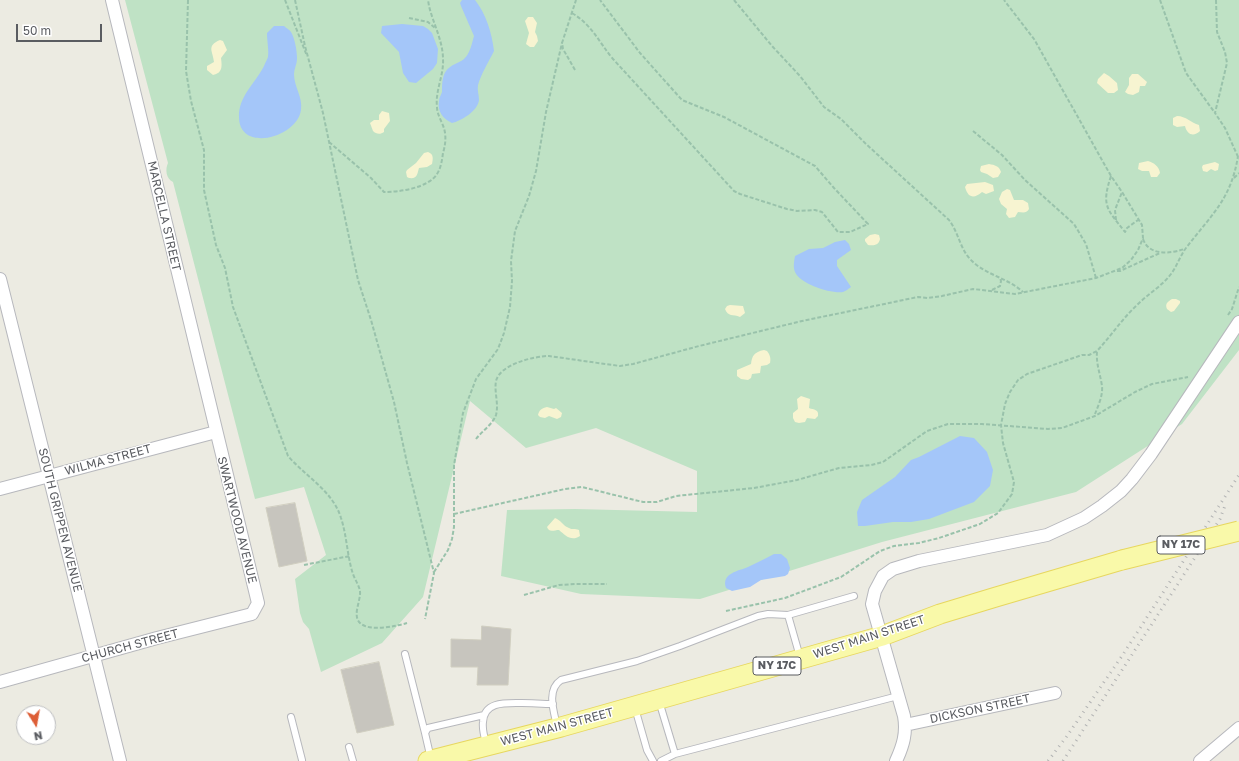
<!DOCTYPE html>
<html>
<head>
<meta charset="utf-8">
<style>
	body { margin:0 }
	#map { position:relative; width:1239px; height:761px; overflow:hidden; background:#ecebe2; font-family:"Golos Text",sans-serif }
	canvas { display:block }
	.north { position:absolute; left:16px; top:705px; width:40px; height:40px; box-sizing:border-box; background:#fff; border:1px solid #bdbec0; border-radius:50%; rotate:169deg; font-size:11px; font-weight:700; line-height:16px; text-align:center; color:#5a5c61 }
	.north::after { content:''; display:block; margin:auto; width:14px; height:18px; background:#dd5e36; clip-path:polygon(50% 0,100% 100%,50% 72%,0 100%) }
	.scale { position:absolute; left:16px; top:24px; width:86px; height:18px; box-sizing:border-box; border:2px solid #5a5c61; border-top:0; padding-left:5px; font-size:12px; line-height:14px; white-space:nowrap; color:#5a5c61; -webkit-text-stroke:3px #fff; paint-order:stroke }
</style>
</head>
<body>
<div id="map">
<canvas width="1239" height="761"></canvas>
<div class="north">N</div>
<div class="scale">50 m</div>
</div>
<script>
const context = document.querySelector('canvas').getContext('2d');
context.lineJoin = 'round';
function fill(path, color) { context.fillStyle = color; context.fill(path, 'evenodd'); }
function stroke(path, color, width, dash) { context.strokeStyle = color; context.lineWidth = width; context.lineCap = dash ? 'butt' : 'round'; context.setLineDash(dash || []); context.stroke(path); }
function label(font, color, halo, rows, align = 'center') {
  context.font = font + ' "Golos Text",sans-serif'; context.lineWidth = 3; context.setLineDash([]); context.textBaseline = 'middle'; context.strokeStyle = halo; context.fillStyle = color; for (const [text, x, y, turn = 0] of rows) {
    context.save(); context.translate(x, y); context.rotate((+turn || 0) * Math.PI / 180); context.textAlign = isNaN(turn) ? turn : align; if (halo) context.strokeText(text, 0, 0); context.fillText(text, 0, 0); context.restore();
  }
}
const green = new Path2D(`
	M 125,0 L 1239,0 L 1239,350 L 1182,424 L 1076,492 L 882,542 L 700,599 L 581,594 L 501,576 L 507,510 L 575,509 L 697,512 L 697,471 L 596,428 L 526,448 L 470,401 L 423,597 L 382,643 L 321,672 L 309,629 L 303,622 L 300,613 L 295,579 L 326,555 L 304,487 L 255,499 L 173,182 C 166,179 165,169 168,163 Z`);
const sand = new Path2D(`
	M 528,17 L 533,17 L 537,23 L 535,32 L 537,36 L 538,41 L 534,47 L 530,47 L 526,44 L 529,33 L 525,21 Z
	M 220,40 L 223,41 L 227,50 L 221,58 C 222,66 223,73 213,75 L 207,70 L 207,66 L 214,62 C 213,51 206,46 220,40 Z
	M 1104,73 L 1109,76 L 1117,83 L 1118,90 L 1114,93 L 1108,93 L 1097,83 L 1098,79 Z
	M 1132,74 L 1138,74 L 1147,82 L 1145,86 L 1140,86 L 1139,92 L 1133,95 L 1128,94 L 1125,92 L 1129,85 L 1129,78 Z
	M 382,111 L 389,113 L 390,121 L 384,129 L 384,132 C 380,135 376,134 373,131 L 370,123 L 374,120 L 379,120 L 379,115 Z
	M 1177,116 C 1186,116 1191,123 1199,125 L 1200,131 C 1194,137 1187,135 1185,126 L 1177,127 L 1173,125 L 1173,118 Z
	M 428,152 C 434,154 433,159 432,164 L 427,167 L 419,168 C 417,174 418,179 409,178 L 407,177 L 406,172 L 407,170 L 416,163 L 424,153 Z
	M 1148,161 C 1154,163 1159,166 1160,173 L 1157,177 L 1151,177 L 1149,171 L 1142,171 L 1138,169 L 1139,163 Z
	M 1215,162 L 1219,164 L 1218,170 L 1215,171 L 1211,169 L 1207,172 L 1203,171 L 1202,167 L 1203,165 Z
	M 989,164 C 995,165 999,166 1001,172 L 998,177 L 993,178 L 987,174 L 981,172 L 980,170 L 981,166 Z
	M 985,182 L 993,185 L 994,191 L 986,194 L 982,192 C 974,199 968,198 965,187 L 967,184 Z
	M 1007,189 L 1010,190 L 1014,200 L 1023,200 L 1028,203 L 1029,209 C 1026,214 1022,212 1018,212 L 1015,217 L 1009,218 L 1006,214 L 1007,209 L 1001,204 L 999,199 L 1002,192 Z
	M 875,234 L 879,235 L 880,239 C 879,245 874,246 868,245 L 865,241 L 865,239 L 870,235 Z
	M 1172,299 L 1176,299 L 1180,301 L 1180,303 L 1174,311 L 1171,312 L 1167,309 C 1165,304 1167,302 1172,299 Z
	M 730,305 L 743,306 L 745,313 L 740,317 C 733,314 728,317 725,309 L 727,306 Z
	M 764,350 L 767,351 C 770,355 771,358 770,363 L 767,365 L 761,366 L 760,373 L 752,374 L 751,378 L 748,380 L 741,379 L 737,376 L 737,370 L 751,364 C 752,356 754,352 764,350 Z
	M 801,396 L 810,399 L 809,408 C 814,410 819,409 818,416 L 815,419 L 807,418 L 805,422 L 799,423 L 795,422 L 793,418 L 793,413 L 798,409 L 797,399 Z
	M 547,407 L 554,409 L 556,408 L 562,413 L 561,417 L 557,419 L 549,416 L 545,418 L 540,417 L 538,415 C 539,410 542,408 547,407 Z
	M 555,518 C 561,520 563,526 569,528 C 572,530 575,528 579,530 L 580,536 C 571,542 565,535 559,530 C 554,530 549,533 547,527 Z`);
const water = new Path2D(`
	M 462,0 L 475,0 C 486,14 492,33 494,51 C 489,61 481,74 478,85 C 477,90 479,95 479,100 C 478,111 461,121 452,123 C 443,119 437,111 439,101 C 439,98 441,95 442,92 C 442,85 442,77 446,71 C 450,65 459,63 464,59 C 470,54 472,43 474,36 L 461,6 L 460,3 Z
	M 402,24 L 423,26 L 428,29 L 432,33 L 438,49 L 437,63 L 433,69 L 416,83 L 409,82 L 403,73 L 399,52 L 381,33 L 382,26 Z
	M 274,26 L 284,26 C 286,28 290,30 291,32 C 295,39 297,51 297,59 C 297,64 294,69 294,74 C 294,87 303,97 301,110 C 297,138 239,153 239,117 C 238,97 256,82 264,66 C 265,63 267,60 268,57 C 269,50 267,41 267,33 Z
	M 845,240 L 849,244 L 851,250 L 837,260 L 837,266 L 851,287 C 848,289 846,291 843,292 C 831,294 800,284 795,272 C 793,267 794,262 795,256 L 809,249 L 823,248 L 835,242 Z
	M 960,436 L 974,438 L 987,452 L 993,470 L 990,486 L 974,502 L 929,519 L 911,522 L 893,522 L 865,526 L 858,526 L 857,512 L 862,500 L 895,477 L 911,460 L 919,457 Z
	M 774,554 L 781,554 L 787,559 L 790,568 L 788,574 L 785,576 L 761,580 L 750,587 L 732,591 L 726,588 C 721,573 739,571 748,567 C 757,563 766,558 774,554 Z`);
const building = new Path2D(`
	M 295,503 L 307,561 L 279,567 L 266,508 Z
	M 482,626 L 511,629 L 508,685 L 477,685 L 478,667 L 451,667 L 451,639 L 481,640 Z
	M 379,662 L 394,725 L 357,733 L 341,670 Z`);
const path = new Path2D(`
	M 188,0 L 186,71 L 191,101 L 204,150 L 204,190 L 216,245 L 225,268 L 233,307 L 288,456 C 305,476 333,491 341,518 C 347,536 347,556 353,574 C 355,580 359,585 360,591 C 361,601 352,615 360,623 C 369,632 397,626 407,623
	M 285,0 L 307,56
	M 295,0 L 305,46 L 323,113 L 358,280 L 371,320 L 394,402 L 407,463 L 434,573 L 425,619
	M 734,0 L 772,46 L 800,76 L 824,107 L 841,119 L 866,144 L 949,220 C 959,233 960,250 972,261 C 986,275 1008,278 1023,292
	M 1160,0 L 1186,73 L 1215,113
	M 1216,0 L 1217,32 L 1225,52 L 1227,63 L 1215,113 L 1225,128 L 1239,159
	M 572,13 C 593,26 598,41 613,59 L 734,191 L 740,194 L 787,209 L 797,211 L 815,210 L 822,212 L 838,232 L 850,232 L 868,224 L 834,188 L 815,166 L 724,117 L 682,100 L 640,53 L 600,0
	M 409,18 L 428,22 L 435,28
	M 575,70 L 563,49 L 562,43 L 576,0
	M 973,131 L 1002,155 L 1025,180 L 1074,224 L 1086,244 L 1096,278
	M 329,142 L 371,178 L 384,192 C 400,192 428,188 437,174 C 441,168 442,160 443,153 C 445,146 446,140 445,133 C 444,124 437,116 437,107 C 435,91 444,75 443,59 C 443,41 433,23 429,6 L 428,0
	M 1111,176 C 1101,206 1107,209 1125,232 L 1127,228 L 1138,220
	M 1234,178 L 1239,173
	M 1116,220 L 1115,210 L 1122,192
	M 1143,239 C 1149,256 1170,254 1184,249
	M 1117,271 L 1120,271 L 1160,253
	M 992,290 L 1000,286 L 1001,281 L 1000,278
	M 1228,315 L 1232,309 L 1239,287
	M 1095,414 C 1098,406 1103,396 1102,386 C 1100,373 1096,364 1097,351
	M 476,439 C 482,431 493,424 496,415 C 499,404 494,392 496,381 C 500,364 535,356 549,356 L 605,364 L 620,366 L 633,364 L 699,346 L 802,321 L 918,297 L 928,298 L 942,296 L 973,289 L 1015,294 L 1096,278 L 1122,268 L 1131,260 L 1138,250 L 1143,238 L 1142,225 L 1122,192 L 1111,176 L 1034,39 L 1004,0
	M 454,514 L 565,489 L 582,487 L 643,502 L 657,502 L 676,496 L 754,488 L 797,480 L 839,468 L 871,465 L 883,462 L 927,431 L 948,424 L 982,424 L 1048,429 L 1062,428 L 1095,416 L 1135,392 L 1152,384 L 1188,377
	M 304,565 L 350,556
	M 434,572 L 448,550 L 452,539 L 454,527 L 454,465 L 463,413 L 476,379 L 498,349 L 504,333 L 510,307 L 512,281 L 511,261 L 515,231 L 529,196 L 536,171 L 546,112 L 562,43
	M 524,595 L 559,585 L 575,584 L 607,584
	M 726,611 L 785,598 L 841,577 L 880,551 L 894,546 L 919,543 L 939,538 L 980,524 L 998,513 L 1012,494 L 1014,482 L 1003,443 L 1001,425 L 1005,404 L 1010,392 L 1018,380 L 1027,374 L 1082,355 L 1089,355 L 1097,351 C 1111,336 1122,319 1137,305 C 1148,294 1162,286 1171,274 C 1177,266 1180,256 1186,248 C 1211,215 1231,200 1238,156`);
const lane = new Path2D(`
	M 788,615 L 800,657
	M 405,654 L 425,733
	M 659,701 L 675,754
	M 635,708 L 647,750 L 653,761
	M 291,717 L 302,760
	M 557,726 C 554,712 546,690 561,680 L 637,661 L 680,646 L 758,616 L 768,614 L 788,615 L 854,596
	M 486,743 C 484,736 482,729 483,722 C 484,701 506,703 522,703 C 532,703 542,704 553,704
	M 349,747 L 353,761
	M 431,759 L 425,733 L 428,728 L 484,715
	M 661,761 L 675,754 L 898,696`);
const street = new Path2D(`
	M 0,279 L 120,761
	M 0,489 L 216,432
	M 0,682 L 157,638 L 252,614 L 258,603 L 112,0
	M 905,725 L 1055,693
	M 896,761 C 903,746 907,733 904,716 L 872,604 L 875,591 L 883,576 L 893,569 L 919,561 L 1047,535 L 1084,518 L 1102,506 L 1121,491 L 1132,479 L 1151,454 L 1239,322
	M 1200,761 L 1239,728`);
const primary = new Path2D(`
	M 428,761 L 561,727 L 882,636 L 940,614 L 996,597 L 1122,560`);
const rail = new Path2D(`
	M 1048,761 L 1067,736 L 1122,656 L 1239,475
	M 1063,761 L 1220,519 L 1226,503`);
const primaryBridge = new Path2D(`
	M 1122,560 L 1239,531`);
const shields = [
	[1181,545,48],
	[777,666,48]
];
const shieldNames = [
	["NY 17C",1181,545],
	["NY 17C",777,666]
];
const streetNames = [
	["MARCELLA STREET",164,216,77],
	["WILMA STREET",108,460,-15],
	["SOUTH GRIPPEN AVENUE",60,520,76],
	["SWARTWOOD AVENUE",237,520,76],
	["WEST MAIN STREET",869,637,-18],
	["CHURCH STREET",130,646,-15],
	["DICKSON STREET",980,709,-12],
	["WEST MAIN STREET",557,727,-15]
];
fill(green, '#bfe2c5');
fill(sand, '#f7f4d1');
fill(water, '#a4c6f9');
fill(building, '#c7c5be');
stroke(building, '#d0cec0', 1);
stroke(lane, '#b7b8bd', 8);
stroke(street, '#b7b8bd', 14);
stroke(primary, '#e7d75f', 21);
stroke(path, '#99c2ab', 2, [4, 2]);
stroke(lane, '#fff', 6);
stroke(street, '#fff', 12);
stroke(primary, '#f9f9a9', 19);
stroke(rail, '#b2b3b3', 3, [1, 5]);
stroke(primaryBridge, '#e7d75f', 21, []);
stroke(primaryBridge, '#f9f9a9', 19);
for (const [x, y, w] of shields) { const box = new Path2D(); box.roundRect(x - w / 2, y - 9, w, 18, 3); context.fillStyle = '#fff'; context.fill(box); stroke(box, '#5a5c61', 1); }
label('bold 11px', '#5a5c61', null, shieldNames);
label('12px', '#5a5c61', '#fff', streetNames);
</script>
</body>
</html>
